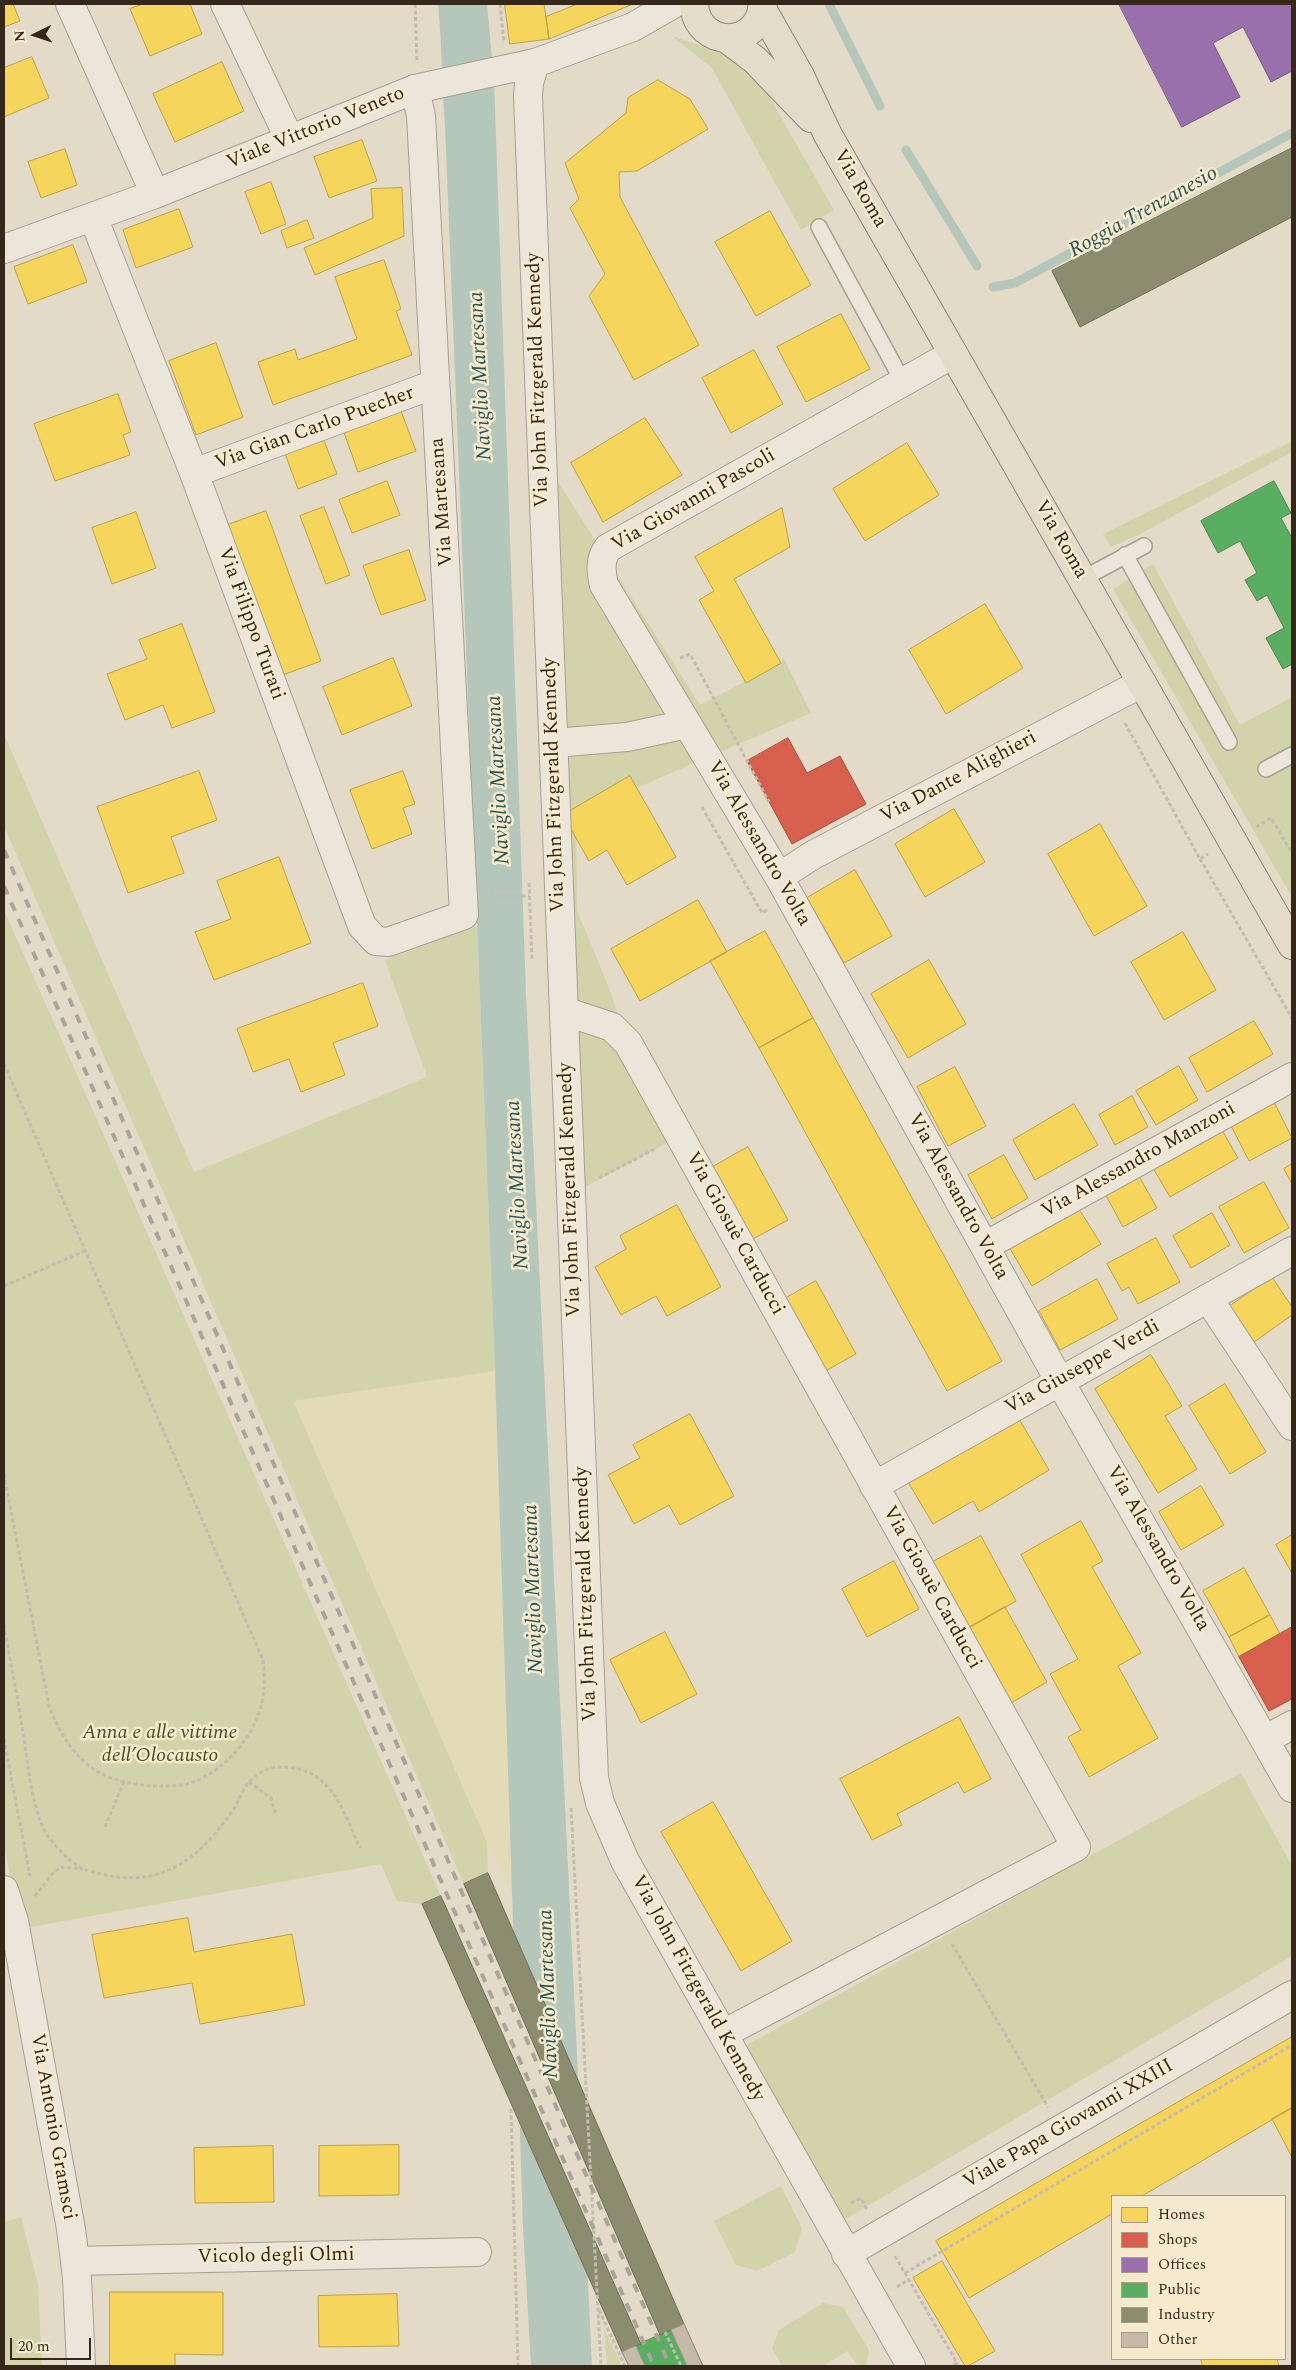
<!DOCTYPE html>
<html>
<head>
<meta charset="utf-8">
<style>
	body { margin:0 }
	#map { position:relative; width:1296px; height:2370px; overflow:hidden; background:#e3dbc8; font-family:Spectral,serif }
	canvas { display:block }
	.frame { position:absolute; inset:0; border:5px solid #35281b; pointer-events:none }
	.legend { position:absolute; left:1111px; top:2195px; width:175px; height:165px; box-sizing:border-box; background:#f5eacd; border:1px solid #a89c86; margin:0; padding:6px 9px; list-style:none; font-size:15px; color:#35281b }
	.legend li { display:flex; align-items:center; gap:10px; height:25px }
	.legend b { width:25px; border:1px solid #a89c86 }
	.north { position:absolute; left:10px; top:10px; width:50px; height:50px; -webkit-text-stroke:4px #f5eacd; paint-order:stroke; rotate:266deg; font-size:14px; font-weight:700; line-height:20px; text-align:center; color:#35281b }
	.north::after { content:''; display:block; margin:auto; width:18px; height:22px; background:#35281b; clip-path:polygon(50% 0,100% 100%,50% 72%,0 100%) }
	.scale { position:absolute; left:10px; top:2338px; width:81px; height:22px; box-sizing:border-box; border:2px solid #35281b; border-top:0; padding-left:6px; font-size:15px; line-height:18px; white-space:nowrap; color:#35281b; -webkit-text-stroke:4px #f5eacd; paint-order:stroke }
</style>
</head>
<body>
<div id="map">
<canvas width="1296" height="2370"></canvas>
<div class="frame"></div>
<ul class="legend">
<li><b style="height:14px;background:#f6d55c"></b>Homes</li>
<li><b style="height:14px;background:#d6604d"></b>Shops</li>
<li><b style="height:14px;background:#9970ab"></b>Offices</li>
<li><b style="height:14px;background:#5aae61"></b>Public</li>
<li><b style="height:14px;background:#8c8c6e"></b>Industry</li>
<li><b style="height:14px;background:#c6b9a9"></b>Other</li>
</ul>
<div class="north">N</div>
<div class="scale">20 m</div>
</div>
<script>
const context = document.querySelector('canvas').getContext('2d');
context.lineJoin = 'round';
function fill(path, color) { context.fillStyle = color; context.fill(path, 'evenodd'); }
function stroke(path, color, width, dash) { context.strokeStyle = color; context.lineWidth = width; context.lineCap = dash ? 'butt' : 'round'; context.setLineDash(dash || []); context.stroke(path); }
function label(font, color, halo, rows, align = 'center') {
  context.font = font + ' Spectral,serif'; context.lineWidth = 5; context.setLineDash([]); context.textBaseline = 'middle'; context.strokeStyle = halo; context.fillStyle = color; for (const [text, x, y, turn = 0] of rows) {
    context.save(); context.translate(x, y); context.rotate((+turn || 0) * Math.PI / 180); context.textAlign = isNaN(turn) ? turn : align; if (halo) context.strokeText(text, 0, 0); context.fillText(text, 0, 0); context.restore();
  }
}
const farmland = new Path2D(`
	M 495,1371 L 514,1897 L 487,1842 L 293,1401 Z`);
const green = new Path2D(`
	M 672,36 L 726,55 L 754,70 L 834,210 L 801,230 L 712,68 Z
	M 1292,441 L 1292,452 L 1138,535 L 1111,547 L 1103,534 Z
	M 537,449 L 700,705 L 781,663 L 783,657 L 811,713 L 576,814 L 577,910 L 609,988 L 625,1035 L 680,1136 L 566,1197 Z
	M 1153,564 L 1240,725 L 1292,697 L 1292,897 L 1113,589 Z
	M 4,734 L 194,1172 L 427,1077 L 385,960 L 477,926 L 495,1371 L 293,1401 L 487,1842 L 488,1873 L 464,1884 L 4,826 Z
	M 4,910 L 441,1896 L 422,1904 L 397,1901 L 381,1864 L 19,1929 L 4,1842 Z
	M 1241,1773 L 1292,1866 L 1292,1956 L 832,2227 L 734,2052 Z
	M 781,2186 L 802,2228 L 795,2252 L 757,2271 L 736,2265 L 714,2221 Z
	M 21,2217 L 38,2285 L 42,2366 L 4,2366 L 4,2222 Z
	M 823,2303 L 843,2307 L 869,2350 L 866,2366 L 858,2366 L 847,2351 L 823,2366 L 782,2366 L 772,2348 L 779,2330 Z
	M 604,2328 L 622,2366 L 607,2366 Z`);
const water = new Path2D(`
	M 438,4 L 487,4 L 494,80 L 526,995 L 592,2366 L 531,2366 L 523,2227 L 495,1371 L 445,126 C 442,85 442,44 438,4 Z`);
const pier = new Path2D(`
	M 512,1930 L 581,2087 L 591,2281 L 517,2118 Z`);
const homes = new Path2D(`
	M 4,4 L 13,4 L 20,21 L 4,27 Z
	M 143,4 L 190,4 L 202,34 L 150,56 L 130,9 Z
	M 505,4 L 544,4 L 549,39 L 510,44 Z
	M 578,4 L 633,4 L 549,39 L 546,17 Z
	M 32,57 L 49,98 L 4,117 L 4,68 Z
	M 222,62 L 244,111 L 175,142 L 153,94 Z
	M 658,80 L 690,99 L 708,129 L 637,171 L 619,172 L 620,197 L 699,345 L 634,380 L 589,296 L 605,274 L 570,208 L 579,199 L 565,163 L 626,113 L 628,98 Z
	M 362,140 L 377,181 L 329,198 L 314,157 Z
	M 65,149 L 77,185 L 41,198 L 28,162 Z
	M 271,182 L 286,224 L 261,234 L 245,192 Z
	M 402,188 L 404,236 L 315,275 L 304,248 L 373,218 L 371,189 Z
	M 179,209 L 193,247 L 136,268 L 123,230 Z
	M 770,211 L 811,285 L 756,316 L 715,242 Z
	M 307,220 L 314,238 L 287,248 L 281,231 Z
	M 73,245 L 87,282 L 28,304 L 14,267 Z
	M 384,260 L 401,309 L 396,311 L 412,355 L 273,405 L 258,362 L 295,349 L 298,360 L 357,339 L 335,277 Z
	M 841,314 L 870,369 L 806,402 L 777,347 Z
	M 216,343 L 243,417 L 196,435 L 169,361 Z
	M 754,350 L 783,404 L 731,433 L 702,378 Z
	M 118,394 L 131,432 L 123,435 L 130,455 L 55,481 L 34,424 Z
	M 398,403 L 416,451 L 358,472 L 341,424 Z
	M 645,418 L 682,475 L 603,522 L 571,463 Z
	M 321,433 L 337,474 L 298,489 L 283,448 Z
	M 907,443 L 939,495 L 865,541 L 833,489 Z
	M 387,481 L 400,515 L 352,533 L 339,500 Z
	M 324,507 L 350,575 L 326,584 L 300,516 Z
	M 782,508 L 790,547 L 734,579 L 781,663 L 746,683 L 699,600 L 714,591 L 695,557 Z
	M 266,511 L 321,661 L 280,676 L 225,526 Z
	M 136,512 L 156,568 L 112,584 L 92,528 Z
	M 409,550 L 426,600 L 381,615 L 363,566 Z
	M 985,604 L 1023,668 L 946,714 L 909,650 Z
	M 182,624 L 215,712 L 172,728 L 163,705 L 125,720 L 107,674 L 147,659 L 139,640 Z
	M 393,658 L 412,706 L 342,735 L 323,687 Z
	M 199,771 L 217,820 L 171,837 L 184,873 L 128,893 L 97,807 Z
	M 403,771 L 415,804 L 403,808 L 412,834 L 372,849 L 350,790 Z
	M 630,776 L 676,857 L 627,885 L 607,850 L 589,861 L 563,815 Z
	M 954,809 L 985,862 L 925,897 L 895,844 Z
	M 1100,824 L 1147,906 L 1094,936 L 1048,854 Z
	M 279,857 L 311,943 L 214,980 L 195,932 L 231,919 L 217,881 Z
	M 855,870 L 892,936 L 844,963 L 807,898 Z
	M 698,900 L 727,952 L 640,1001 L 611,949 Z
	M 765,931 L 813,1018 L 759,1048 L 710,961 Z
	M 1183,932 L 1216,990 L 1164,1020 L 1131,962 Z
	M 929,960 L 966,1024 L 908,1058 L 871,994 Z
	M 363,983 L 378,1026 L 333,1043 L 345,1075 L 301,1092 L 289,1059 L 253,1072 L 237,1029 Z
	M 813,1018 L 1002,1361 L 947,1391 L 759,1048 Z
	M 1254,1021 L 1273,1054 L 1207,1092 L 1189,1058 Z
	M 1179,1066 L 1198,1100 L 1156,1125 L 1136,1091 Z
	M 955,1067 L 986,1126 L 948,1146 L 917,1087 Z
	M 1270,1094 L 1292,1138 L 1249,1161 L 1227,1118 Z
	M 1132,1096 L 1148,1127 L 1115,1145 L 1099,1115 Z
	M 1074,1104 L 1098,1145 L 1035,1180 L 1013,1140 Z
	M 1218,1123 L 1238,1158 L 1170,1197 L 1150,1163 Z
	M 748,1147 L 788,1220 L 751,1240 L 711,1168 Z
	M 1004,1155 L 1028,1198 L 992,1219 L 968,1175 Z
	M 1292,1164 L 1292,1184 L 1284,1169 Z
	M 1136,1171 L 1157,1208 L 1123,1227 L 1103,1190 Z
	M 1264,1182 L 1289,1228 L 1244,1253 L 1219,1207 Z
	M 677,1205 L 721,1287 L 667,1316 L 656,1296 L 621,1315 L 595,1267 L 626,1249 L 620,1236 Z
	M 1077,1206 L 1101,1244 L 1032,1286 L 1009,1247 Z
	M 1212,1213 L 1230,1245 L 1191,1268 L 1173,1236 Z
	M 1156,1238 L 1180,1282 L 1138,1304 L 1129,1287 L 1122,1291 L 1107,1264 Z
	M 1272,1277 L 1292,1307 L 1292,1315 L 1254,1342 L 1230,1306 Z
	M 1097,1279 L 1118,1319 L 1060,1350 L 1039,1311 Z
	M 816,1281 L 856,1354 L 818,1375 L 779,1302 Z
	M 1151,1355 L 1182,1406 L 1165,1416 L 1197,1469 L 1158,1493 L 1095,1389 Z
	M 1225,1384 L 1266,1452 L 1230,1474 L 1189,1406 Z
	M 690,1414 L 734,1496 L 680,1525 L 669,1505 L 634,1524 L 608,1475 L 640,1458 L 633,1445 Z
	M 1018,1417 L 1049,1470 L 979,1512 L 973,1501 L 933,1524 L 908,1482 Z
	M 1201,1486 L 1224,1525 L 1181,1550 L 1159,1512 Z
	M 1081,1521 L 1103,1561 L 1092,1567 L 1141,1653 L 1118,1666 L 1158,1738 L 1089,1777 L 1068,1737 L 1081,1730 L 1050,1674 L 1078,1659 L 1021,1555 Z
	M 1292,1535 L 1292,1573 L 1276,1545 Z
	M 981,1536 L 1016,1601 L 967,1629 L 931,1563 Z
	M 894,1561 L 919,1609 L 867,1637 L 842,1589 Z
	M 1244,1568 L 1270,1615 L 1229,1637 L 1203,1591 Z
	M 1005,1607 L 1047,1682 L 1006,1706 L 963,1631 Z
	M 1270,1615 L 1280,1634 L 1239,1657 L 1229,1637 Z
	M 665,1632 L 697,1694 L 641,1723 L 610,1660 Z
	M 959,1717 L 991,1779 L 964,1793 L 958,1782 L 897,1814 L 902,1825 L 872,1840 L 840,1779 Z
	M 713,1802 L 792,1941 L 741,1971 L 661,1832 Z
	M 188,1918 L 194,1952 L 292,1934 L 305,2005 L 200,2024 L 192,1983 L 104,1998 L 92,1935 Z
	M 1292,2037 L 1292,2108 L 1142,2196 L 1112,2196 L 1112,2214 L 969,2298 L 936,2241 Z
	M 1292,2108 L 1292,2157 L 1272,2119 Z
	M 399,2145 L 399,2195 L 319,2196 L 319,2146 Z
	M 273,2146 L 274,2202 L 195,2203 L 194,2148 Z
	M 942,2261 L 995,2351 L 968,2366 L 965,2366 L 913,2278 Z
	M 110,2292 L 223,2292 L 223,2355 L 175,2354 L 175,2366 L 110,2366 Z
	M 397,2294 L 399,2346 L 319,2347 L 318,2296 Z
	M 1201,2359 L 1277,2359 L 1279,2366 L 1203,2366 Z`);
const shops = new Path2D(`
	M 788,738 L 807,773 L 840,756 L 866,804 L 792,844 L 747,761 Z
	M 1292,1627 L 1292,1699 L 1269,1711 L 1239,1657 Z`);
const offices = new Path2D(`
	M 1119,4 L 1292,4 L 1292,71 L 1271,82 L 1243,27 L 1213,43 L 1240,97 L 1182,127 Z`);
const public = new Path2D(`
	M 1274,481 L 1291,513 L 1281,518 L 1292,538 L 1292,664 L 1283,669 L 1266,638 L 1284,628 L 1267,595 L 1257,601 L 1245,580 L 1257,573 L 1240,541 L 1218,553 L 1201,521 Z
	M 684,2324 L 703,2366 L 629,2366 L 622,2352 Z
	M 700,2360 L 702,2366 L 687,2366 Z`);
const industry = new Path2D(`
	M 1292,148 L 1292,217 L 1080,327 L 1052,271 Z
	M 488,1873 L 684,2324 L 660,2335 L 464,1884 Z
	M 441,1896 L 641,2344 L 622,2352 L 422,1904 Z`);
const stream = new Path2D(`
	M 829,4 L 880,106
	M 906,150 L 977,266
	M 993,287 L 1015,283 L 1292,133`);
const building = new Path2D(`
	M 684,2324 L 700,2360 L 702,2366 L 687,2366 L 671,2330 Z
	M 636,2346 L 645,2366 L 629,2366 L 622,2352 Z`);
const path = new Path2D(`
	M 415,4 L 417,61
	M 500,4 L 504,43
	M 680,658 L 690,654 L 769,802
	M 1125,723 L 1200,859 L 1208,854
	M 702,807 L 762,913 L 767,910
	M 1256,827 L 1271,818 L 1292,853
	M 1200,859 L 1292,1018
	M 529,883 L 532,959
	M 489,895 L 529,896
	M 4,1064 L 263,1660 C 264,1670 265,1681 264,1691 C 260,1730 228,1770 191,1783 C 181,1786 168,1786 157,1786 C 137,1786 112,1781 95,1770 C 71,1754 59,1731 49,1706 L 4,1475
	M 599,1178 L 655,1149
	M 4,1286 L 85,1251
	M 4,1625 C 10,1661 18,1697 23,1733 C 28,1764 30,1795 42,1825 C 47,1839 69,1862 83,1869 C 88,1871 95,1872 101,1874 C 162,1889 200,1858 233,1810 C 239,1801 242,1789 250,1781 C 259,1771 270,1767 283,1767 C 332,1768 343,1811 360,1848
	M 4,1739 L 30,1876
	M 249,1782 L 271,1798 L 276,1816
	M 571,1808 L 601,2366
	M 105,1827 L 124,1782
	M 35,1896 L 52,1874 L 61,1867 L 83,1869
	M 952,1944 L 1048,2107
	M 511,2109 L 518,2366
	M 851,2203 L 861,2198 L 867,2210
	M 895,2256 L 957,2363 L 952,2366
	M 905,2273 L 1292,2045
	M 897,2287 L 909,2279
	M 599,2310 L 625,2366
	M 665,2332 L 681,2366
	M 629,2349 L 637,2366`);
const service = new Path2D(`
	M 819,227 L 903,382
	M 1125,555 L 1229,742
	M 1082,579 L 1144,546
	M 1266,769 L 1292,755`);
const minor = new Path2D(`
	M 70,4 L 155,194
	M 225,4 L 290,140
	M 535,63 L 529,83 L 528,96 L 594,1778 L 600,1803 L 625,1861 L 911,2366
	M 93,217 L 194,473 L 362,926 L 376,941 L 388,942 L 464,915 L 421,116 L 415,89
	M 953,354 L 608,548 C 599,559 601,573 604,585 L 779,877 L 1059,1380 L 1292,1788
	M 194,473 L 435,384
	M 554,743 L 627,737 L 687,724
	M 779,877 L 813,855 L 1142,683
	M 564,1011 L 612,1027 L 628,1043 L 1076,1847 L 723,2034
	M 985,1246 L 1292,1077
	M 1208,1298 L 1292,1426
	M 874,1486 L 1292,1251
	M 1266,1739 L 1292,1725
	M 846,2254 L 1292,1995
	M 75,2261 L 477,2252`);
const tertiary = new Path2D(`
	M 4,249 L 155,194 L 415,89 L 535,63 L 633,27 L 673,4
	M 4,1890 L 14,1921 L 71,2229 L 77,2278 L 81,2366`);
const primary = new Path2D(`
	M 694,4 C 697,49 759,50 763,4
	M 762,9 L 800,76 L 828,135 L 1292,945
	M 726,38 L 755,60 L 811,118`);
const rail = new Path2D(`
	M 4,850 L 670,2366
	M 4,886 L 654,2366`);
const streetNames = [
	["Viale Vittorio Veneto",316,129,-22],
	["Via Roma",859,189,60],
	["Via John Fitzgerald Kennedy",539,380,-92],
	["Via Gian Carlo Puecher",315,429,-20],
	["Via Giovanni Pascoli",694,501,-30],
	["Via Martesana",443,502,-94],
	["Via Roma",1060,540,60],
	["Via Filippo Turati",250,624,70],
	["Via Dante Alighieri",959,778,-28],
	["Via John Fitzgerald Kennedy",555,785,-92],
	["Via Alessandro Volta",758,844,60],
	["Via Alessandro Manzoni",1139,1161,-29],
	["Via John Fitzgerald Kennedy",571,1190,-92],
	["Via Alessandro Volta",957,1197,61],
	["Via Giosuè Carducci",734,1234,61],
	["Via Giuseppe Verdi",1083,1368,-29],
	["Via Alessandro Volta",1157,1549,60],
	["Via Giosuè Carducci",931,1588,61],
	["Via John Fitzgerald Kennedy",587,1594,-92],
	["Via John Fitzgerald Kennedy",697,1989,61],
	["Viale Papa Giovanni XXIII",1069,2125,-30],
	["Via Antonio Gramsci",52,2127,80],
	["Vicolo degli Olmi",276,2257,-1]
];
const parkNames = [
	["Anna e alle vittime",160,1734],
	["dell’Olocausto",160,1757]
];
const waterNames = [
	["Roggia Trenzanesio",1144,213,-29],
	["Naviglio Martesana",482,376,-93],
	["Naviglio Martesana",500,780,-93],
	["Naviglio Martesana",519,1185,-93],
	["Naviglio Martesana",535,1589,-92],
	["Naviglio Martesana",550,1994,-92]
];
fill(farmland, '#e3dab8');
fill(green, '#d2d3aa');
fill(water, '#b5c7bb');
fill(pier, '#e3dbc8');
fill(homes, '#f6d55c');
stroke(homes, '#bca148', 1);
fill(shops, '#d6604d');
stroke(shops, '#a64f3e', 1);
fill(offices, '#9970ab');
stroke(offices, '#7b5a80', 1);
fill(public, '#5aae61');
stroke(public, '#4f864c', 1);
fill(industry, '#8c8c6e');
stroke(industry, '#726e55', 1);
stroke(stream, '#b5c7bb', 9);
fill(building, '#c6b9a9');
stroke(building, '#a29688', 1);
stroke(service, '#a79f92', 18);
stroke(minor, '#a79f92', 30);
stroke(tertiary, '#a79f92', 30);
stroke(primary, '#8d8579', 30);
stroke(path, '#c3bcb1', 3, [4, 2.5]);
stroke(service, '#ebe5da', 15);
stroke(minor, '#ebe5da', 28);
stroke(tertiary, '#ebe5da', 28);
stroke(primary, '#e3dccb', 28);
stroke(rail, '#aaa59b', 4, [9, 9]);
label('20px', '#35281b', '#f5eacd', streetNames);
label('italic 20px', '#455121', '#f5eacd', parkNames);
label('italic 21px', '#2a5552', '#f5eacd', waterNames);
</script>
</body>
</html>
